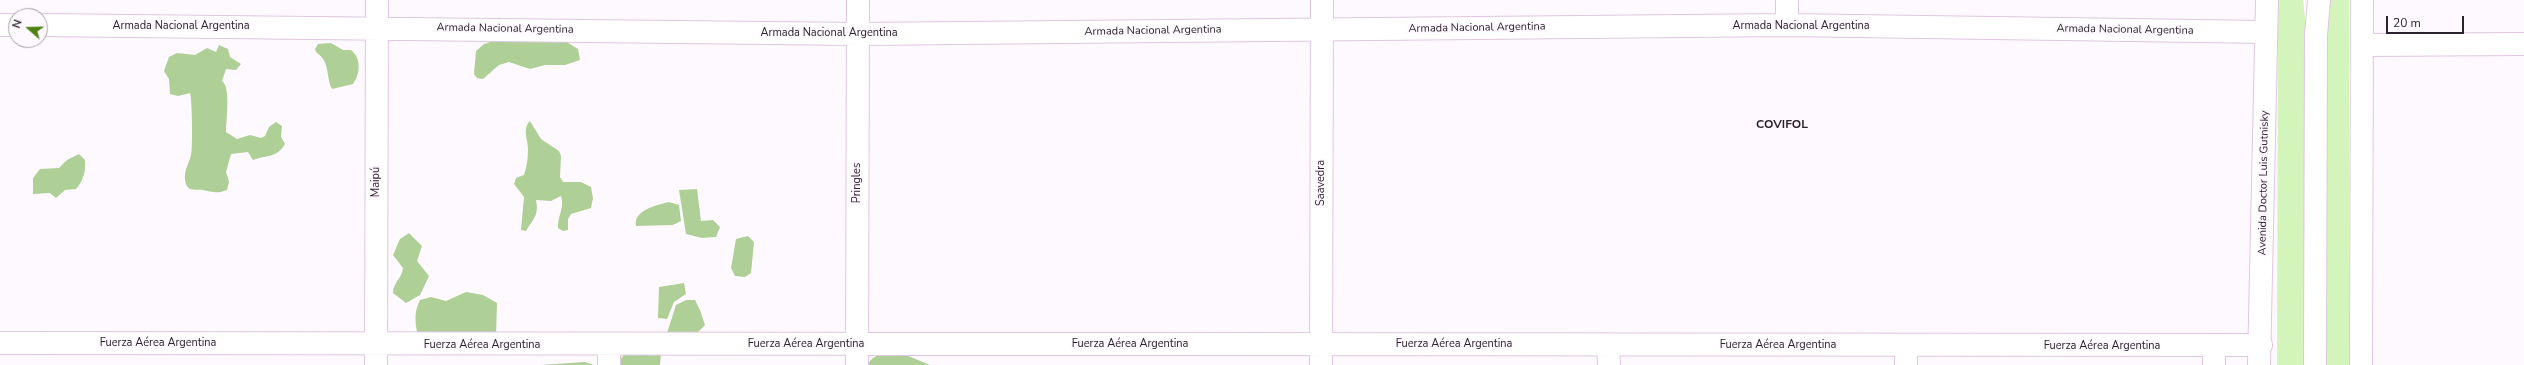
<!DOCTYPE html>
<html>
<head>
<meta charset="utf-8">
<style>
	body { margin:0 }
	#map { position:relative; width:2524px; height:365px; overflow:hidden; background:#fef9ff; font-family:"Nunito Sans",sans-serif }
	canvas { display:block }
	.north { position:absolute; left:8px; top:8px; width:40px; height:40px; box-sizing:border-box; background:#fef9ff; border:1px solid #aaa3ab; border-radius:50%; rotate:290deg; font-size:11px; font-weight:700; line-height:16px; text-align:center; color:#2c222d }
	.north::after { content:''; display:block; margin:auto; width:14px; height:18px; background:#4f8215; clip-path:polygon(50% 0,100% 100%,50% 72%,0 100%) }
	.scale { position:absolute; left:2386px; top:16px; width:78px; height:18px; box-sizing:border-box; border:2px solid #2c222d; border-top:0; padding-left:5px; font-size:12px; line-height:14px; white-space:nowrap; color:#2c222d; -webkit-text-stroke:3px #fef9ff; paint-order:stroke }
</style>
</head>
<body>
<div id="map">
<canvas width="2524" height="365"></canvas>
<div class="north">N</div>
<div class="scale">20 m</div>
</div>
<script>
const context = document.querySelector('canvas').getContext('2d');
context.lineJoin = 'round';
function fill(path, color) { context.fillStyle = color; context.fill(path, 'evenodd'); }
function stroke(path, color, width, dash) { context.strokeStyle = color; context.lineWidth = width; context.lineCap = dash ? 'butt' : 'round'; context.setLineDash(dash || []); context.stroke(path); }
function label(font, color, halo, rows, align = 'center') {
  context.font = font + ' "Nunito Sans",sans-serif'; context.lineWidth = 4; context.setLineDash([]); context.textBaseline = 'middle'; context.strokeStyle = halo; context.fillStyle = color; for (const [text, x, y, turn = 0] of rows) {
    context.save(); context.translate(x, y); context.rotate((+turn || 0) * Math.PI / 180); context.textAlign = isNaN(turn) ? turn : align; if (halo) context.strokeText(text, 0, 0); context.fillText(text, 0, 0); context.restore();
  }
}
const green = new Path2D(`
	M 2278,0 L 2303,0 L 2317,128 L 2327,0 L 2349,0 L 2349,365 L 2277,365 Z`);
const forest = new Path2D(`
	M 500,39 L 565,41 L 578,49 L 580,60 L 565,65 L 545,65 L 530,69 L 509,62 L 499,65 L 483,79 L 477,78 L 474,74 L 476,51 L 484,44 Z
	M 331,43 L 343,50 L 351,50 C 362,59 360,74 353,84 L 332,89 C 327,81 329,67 323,59 C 320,54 316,54 315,49 L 318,44 Z
	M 219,45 L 228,49 L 230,57 L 241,64 L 236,70 L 226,69 L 222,81 C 231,87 226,121 226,132 L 237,139 L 250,135 L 261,138 L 265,136 L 269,127 L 276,122 L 282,126 L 281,137 L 285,144 C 277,158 266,155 253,160 L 248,152 L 231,154 L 226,172 L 229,182 L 227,190 C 218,194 211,192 203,190 C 197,189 189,192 186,184 C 182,173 189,164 191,155 C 193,148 192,97 190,93 L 178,96 L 170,94 L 169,79 L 164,71 L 169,57 L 177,53 L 195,55 L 207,48 L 216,52 Z
	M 530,121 L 541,139 L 559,151 L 561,156 L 560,177 L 563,182 L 581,182 L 591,187 L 593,198 L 591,208 L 571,214 L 568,219 L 568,230 L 563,231 L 558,228 C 557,217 565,208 561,196 L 551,201 L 536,200 C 539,215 534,218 526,231 L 521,230 L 524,197 L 514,184 L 516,178 L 524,175 C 527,166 528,158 528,149 C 528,139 522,129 530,121 Z
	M 79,154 L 85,160 C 86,171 83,181 76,189 L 65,190 L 56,198 L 50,193 L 33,194 L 33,178 L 40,169 L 59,168 L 67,160 Z
	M 697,189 L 701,221 L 713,220 L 720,227 L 716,237 L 702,238 L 686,234 L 679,190 Z
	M 669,202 L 679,205 L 681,221 L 673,225 L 636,226 C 633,210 657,205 669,202 Z
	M 409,233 L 422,246 L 417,261 L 429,276 L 420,295 L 406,303 L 393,293 C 393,283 402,278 403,268 L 393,255 L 400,239 Z
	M 748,236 L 754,242 L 751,273 L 745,277 L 735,276 L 731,268 L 736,239 Z
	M 684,283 L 686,294 L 674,302 L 667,319 L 658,318 L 659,287 Z
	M 466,292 L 483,295 L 497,303 L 496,336 L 486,340 L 471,332 L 421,346 C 416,330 412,315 420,300 L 431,297 L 446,301 Z
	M 686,300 L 695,300 L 700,310 L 705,325 L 698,332 L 673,339 L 667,333 L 676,305 Z
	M 662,342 L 660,365 L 616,365 L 630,347 Z
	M 901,353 L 930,365 L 868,365 C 872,352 890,354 901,353 Z
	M 585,362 L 594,365 L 541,365 Z`);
const street = new Path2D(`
	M 0,25 L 16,25
	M 40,25 L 858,34 L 1787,25 L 2266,32
	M 1787,25 L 1787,0
	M 2363,45 L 2524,44
	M 0,343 L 2261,345
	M 609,345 L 609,365
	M 1608,345 L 1609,365
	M 1906,346 L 1906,365
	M 2214,347 L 2214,365
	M 376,365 L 377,0
	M 857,365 L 858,0
	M 1321,365 L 1322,0`);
const secondary = new Path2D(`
	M 2259,365 L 2267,0
	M 2361,365 L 2362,0`);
const primary = new Path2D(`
	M 2315,365 L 2316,35 L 2319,0`);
const streetNames = [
	["Armada Nacional Argentina",181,26],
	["Armada Nacional Argentina",1801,26],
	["Armada Nacional Argentina",1477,28,-1],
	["Armada Nacional Argentina",505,29,1],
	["Armada Nacional Argentina",2125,30,1],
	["Armada Nacional Argentina",1153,31,-1],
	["Armada Nacional Argentina",829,33],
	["Maipú",376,182,-90],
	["Pringles",857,183,-90],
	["Saavedra",1321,183,-90],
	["Avenida Doctor Luis Gutnisky",2264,183,-89],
	["Fuerza Aérea Argentina",158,343],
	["Fuerza Aérea Argentina",806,344],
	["Fuerza Aérea Argentina",1130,344],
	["Fuerza Aérea Argentina",1454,344],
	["Fuerza Aérea Argentina",482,345],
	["Fuerza Aérea Argentina",1778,345],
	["Fuerza Aérea Argentina",2102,346]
];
const neighbourhoodNames = [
	["COVIFOL",1782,125]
];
fill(green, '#d3f4bb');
fill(forest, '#aecf95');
stroke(street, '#dfc6e1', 24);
stroke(secondary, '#dfc6e1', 24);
stroke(primary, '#dfc6e1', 24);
stroke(street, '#fff', 22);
stroke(secondary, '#fff', 22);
stroke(primary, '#fff', 22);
label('11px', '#2c222d', '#fef9ff', streetNames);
label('bold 12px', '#2c222d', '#fef9ff', neighbourhoodNames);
</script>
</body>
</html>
